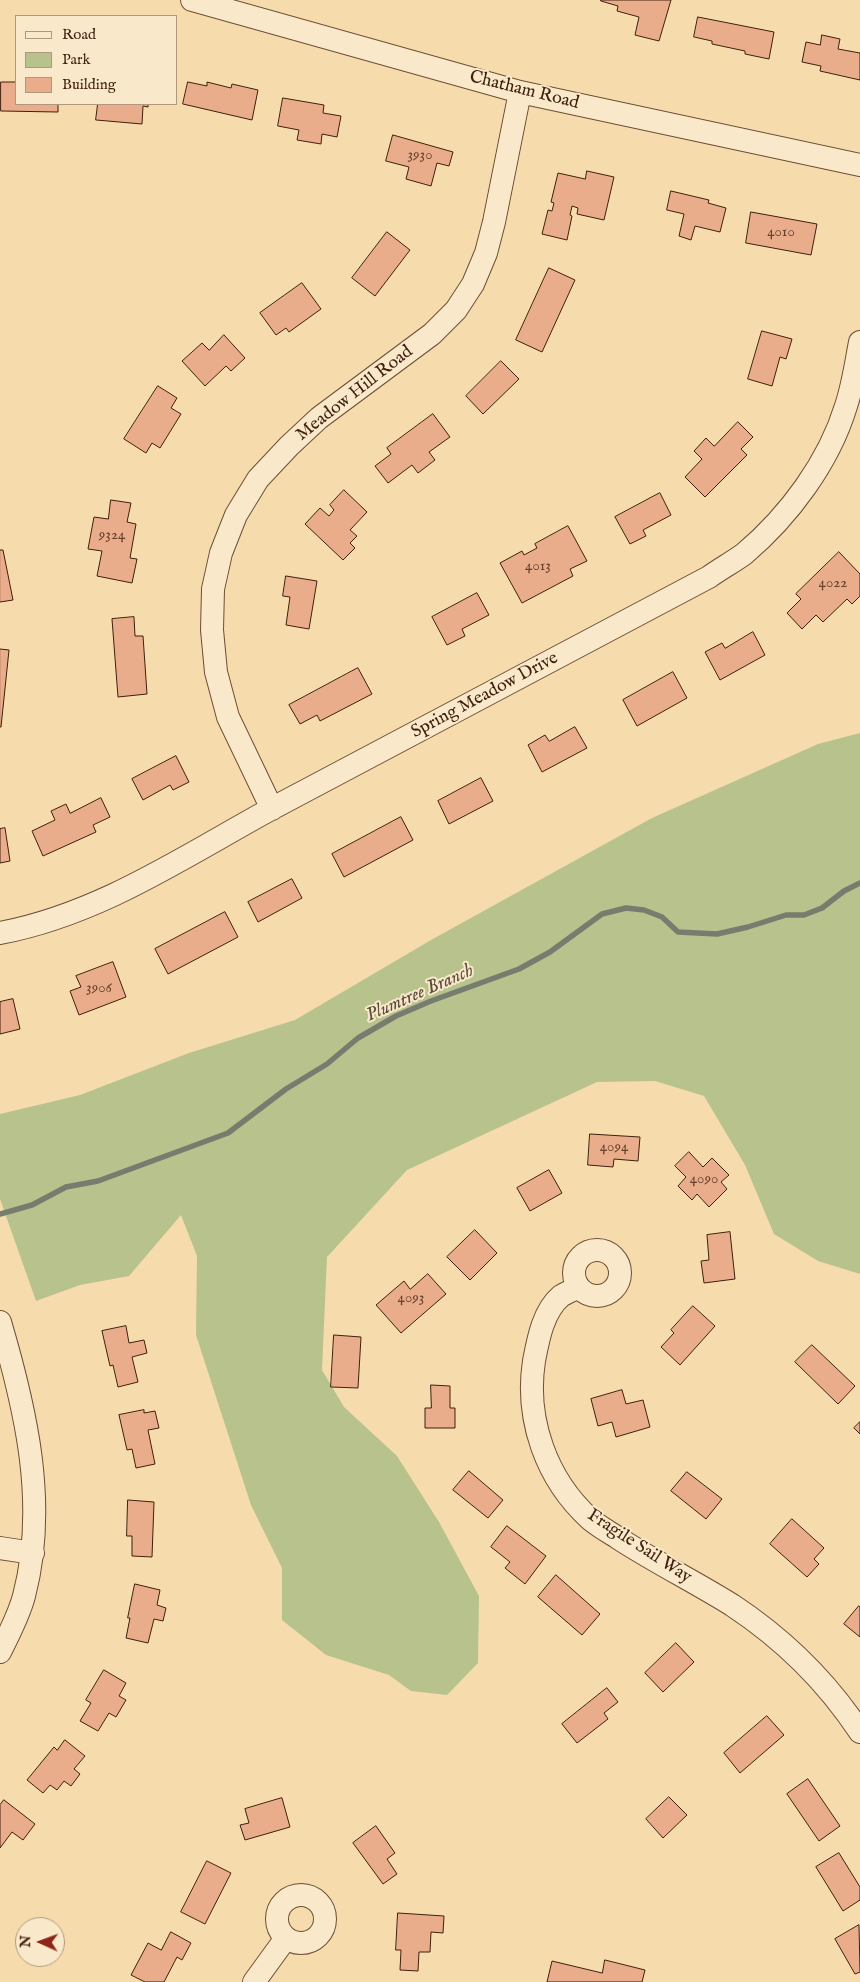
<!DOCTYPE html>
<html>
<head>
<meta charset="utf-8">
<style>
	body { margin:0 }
	#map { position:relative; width:860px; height:1982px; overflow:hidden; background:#f6dcad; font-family:"IM FELL English",serif }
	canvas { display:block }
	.legend { position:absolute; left:15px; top:15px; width:162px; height:90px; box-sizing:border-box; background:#f9e8ca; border:1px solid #af987e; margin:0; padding:6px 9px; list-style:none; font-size:15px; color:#3f1f0d }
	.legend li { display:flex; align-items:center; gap:10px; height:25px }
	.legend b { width:25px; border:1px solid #af987e }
	.north { position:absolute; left:15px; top:1917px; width:50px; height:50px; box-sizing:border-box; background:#f9e8ca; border:1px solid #af987e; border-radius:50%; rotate:272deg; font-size:14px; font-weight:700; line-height:20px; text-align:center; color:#3f1f0d }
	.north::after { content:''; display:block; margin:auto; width:18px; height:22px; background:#8f2418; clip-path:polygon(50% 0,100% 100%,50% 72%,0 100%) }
</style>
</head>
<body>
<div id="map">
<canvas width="860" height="1982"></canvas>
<ul class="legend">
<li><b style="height:6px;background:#f9e8ca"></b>Road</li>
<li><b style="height:14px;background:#b8c28d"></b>Park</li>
<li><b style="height:14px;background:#eaad8b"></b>Building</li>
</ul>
<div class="north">N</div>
</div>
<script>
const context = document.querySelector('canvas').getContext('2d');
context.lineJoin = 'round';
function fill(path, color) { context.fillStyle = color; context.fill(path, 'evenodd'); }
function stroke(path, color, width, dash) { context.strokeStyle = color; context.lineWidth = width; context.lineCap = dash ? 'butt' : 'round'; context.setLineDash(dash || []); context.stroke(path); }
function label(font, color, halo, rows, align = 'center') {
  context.font = font + ' "IM FELL English",serif'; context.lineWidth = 4; context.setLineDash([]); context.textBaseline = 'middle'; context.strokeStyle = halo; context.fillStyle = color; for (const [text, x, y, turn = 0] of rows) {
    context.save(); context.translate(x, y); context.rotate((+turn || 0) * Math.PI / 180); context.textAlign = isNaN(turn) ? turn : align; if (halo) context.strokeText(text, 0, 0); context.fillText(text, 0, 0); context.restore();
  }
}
const green = new Path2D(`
	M 860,733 L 860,1274 L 818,1261 L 774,1234 L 745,1165 L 704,1096 L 655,1081 L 597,1082 L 407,1170 L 327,1257 L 322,1370 L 344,1407 L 397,1456 L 439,1522 L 479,1596 L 478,1663 L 447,1695 L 411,1691 L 389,1675 L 326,1655 L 282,1620 L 282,1568 L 251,1505 L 196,1335 L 197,1256 L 181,1215 L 129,1276 L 80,1285 L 36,1301 L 0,1199 L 0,1114 L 80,1095 L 189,1053 L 295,1020 L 431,940 L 652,818 L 818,744 Z`);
const stream = new Path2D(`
	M 0,1214 L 32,1205 L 66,1187 L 98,1181 L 228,1133 L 286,1089 L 327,1064 L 358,1038 L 396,1016 L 431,1001 L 519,969 L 550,952 L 602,914 L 626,908 L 644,910 L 662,917 L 678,932 L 717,934 L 748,927 L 786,915 L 804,915 L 822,908 L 844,891 L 860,883`);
const building = new Path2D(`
	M 601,0 L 671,0 L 659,41 L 635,35 L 639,17 L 617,11 L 618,6 L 601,1 Z
	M 698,17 L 774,32 L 769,59 L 745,54 L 745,51 L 712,44 L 712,41 L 694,37 Z
	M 822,35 L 840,39 L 838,49 L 860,53 L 860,80 L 820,71 L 821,66 L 802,62 L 806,42 L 820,45 Z
	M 1,82 L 16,82 L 16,104 L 58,104 L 58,112 L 1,111 Z
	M 188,82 L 207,86 L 207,82 L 231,88 L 232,84 L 258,90 L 252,120 L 183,104 Z
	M 283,98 L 324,105 L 323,113 L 341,116 L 337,137 L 322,134 L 321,144 L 297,140 L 299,130 L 278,126 Z
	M 98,104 L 148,104 L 148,107 L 143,106 L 142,124 L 96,120 Z
	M 393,135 L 453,152 L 449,166 L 437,163 L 431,186 L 406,179 L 409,167 L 386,161 Z
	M 587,171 L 614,177 L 604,220 L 577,214 L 578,208 L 572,206 L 570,215 L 572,216 L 567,240 L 542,234 L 548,210 L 552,211 L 554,203 L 551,202 L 558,173 L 585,179 Z
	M 671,191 L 709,200 L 708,203 L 726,208 L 720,232 L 695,226 L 691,240 L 679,236 L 684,214 L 667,210 Z
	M 751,212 L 817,224 L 811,255 L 746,243 Z
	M 387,232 L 410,250 L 375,296 L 352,278 Z
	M 549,268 L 575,280 L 542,352 L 516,340 Z
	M 302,283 L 321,309 L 289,332 L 286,328 L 276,335 L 260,313 Z
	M 762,331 L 792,339 L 786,359 L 780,357 L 772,386 L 748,379 Z
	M 224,335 L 245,358 L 231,371 L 226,366 L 205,386 L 182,361 L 202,343 L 209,350 Z
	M 501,361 L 519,379 L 483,414 L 466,396 Z
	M 158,386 L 177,398 L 171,408 L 181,414 L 160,448 L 152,443 L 146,453 L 124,439 Z
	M 433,414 L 450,437 L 429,452 L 435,460 L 418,473 L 412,465 L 388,483 L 375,466 L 391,454 L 387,448 Z
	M 738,422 L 753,437 L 741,449 L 747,455 L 705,497 L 685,477 L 702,459 L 694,451 L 706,438 L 714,446 Z
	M 344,490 L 367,512 L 350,530 L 357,536 L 350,543 L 355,548 L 343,560 L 305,524 L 320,508 L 329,516 L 334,510 L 330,505 Z
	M 660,493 L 671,515 L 643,530 L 646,536 L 630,544 L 615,517 Z
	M 111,500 L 131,503 L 127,522 L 136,524 L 130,558 L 137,559 L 132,583 L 97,576 L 102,551 L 88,549 L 94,517 L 108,519 Z
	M 568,526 L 587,561 L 570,569 L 573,576 L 522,603 L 500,563 L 522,551 L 524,555 L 537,548 L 535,544 Z
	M 0,550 L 3,550 L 13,600 L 0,602 Z
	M 839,552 L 860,574 L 860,596 L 852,604 L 847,599 L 823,622 L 816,615 L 802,629 L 787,613 L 801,599 L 796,594 Z
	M 286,576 L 317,581 L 309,629 L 286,625 L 290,597 L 283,596 Z
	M 477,593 L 489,615 L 462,629 L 465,636 L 447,645 L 432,617 Z
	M 134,617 L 135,636 L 143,636 L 147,694 L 118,697 L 112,619 Z
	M 753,632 L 765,655 L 720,680 L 705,652 L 722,643 L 725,648 Z
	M 0,649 L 9,650 L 1,727 L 0,727 Z
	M 358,668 L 372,694 L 320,721 L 317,715 L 300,724 L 289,705 Z
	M 673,672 L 687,698 L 637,726 L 623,700 Z
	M 575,727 L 587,748 L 542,772 L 528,745 L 545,735 L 549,741 Z
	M 176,756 L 189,782 L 173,790 L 170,785 L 143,800 L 132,779 Z
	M 481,778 L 493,801 L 449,824 L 438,801 Z
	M 101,798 L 110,817 L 93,825 L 96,832 L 43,856 L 32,831 L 55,820 L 51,811 L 66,804 L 70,813 Z
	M 401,817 L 413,840 L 344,877 L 332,854 Z
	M 5,828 L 10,861 L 0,863 L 0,829 Z
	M 292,879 L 302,898 L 258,922 L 248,902 Z
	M 225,912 L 238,937 L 168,974 L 155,949 Z
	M 113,962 L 126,997 L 79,1015 L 70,991 L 81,987 L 76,976 Z
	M 13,999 L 20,1029 L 0,1034 L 0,1002 Z
	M 590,1134 L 640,1137 L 638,1161 L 614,1159 L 613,1167 L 588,1165 Z
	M 689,1152 L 703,1167 L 712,1158 L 729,1175 L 721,1182 L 727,1189 L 709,1207 L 697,1194 L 692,1200 L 678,1186 L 686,1177 L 675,1166 Z
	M 549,1170 L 562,1193 L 530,1211 L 517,1188 Z
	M 475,1230 L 497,1253 L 470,1280 L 447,1257 Z
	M 730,1232 L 735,1279 L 704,1283 L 701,1261 L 709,1260 L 707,1235 Z
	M 428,1274 L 446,1294 L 401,1333 L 376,1305 L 404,1281 L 410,1289 Z
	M 693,1306 L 715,1326 L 680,1365 L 661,1347 L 674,1333 L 671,1330 Z
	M 126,1326 L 129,1343 L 144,1340 L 147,1353 L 132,1357 L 138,1382 L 118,1387 L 113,1365 L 110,1366 L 102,1331 Z
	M 334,1335 L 361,1337 L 358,1388 L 331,1387 Z
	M 812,1345 L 855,1386 L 838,1404 L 795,1362 Z
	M 431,1385 L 450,1386 L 450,1408 L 455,1408 L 455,1428 L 425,1428 L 425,1408 L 431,1408 Z
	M 622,1390 L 626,1404 L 643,1400 L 650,1427 L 616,1437 L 612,1422 L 598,1426 L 591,1399 Z
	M 144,1410 L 144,1413 L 155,1411 L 159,1428 L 148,1430 L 155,1464 L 136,1468 L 132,1449 L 127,1450 L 119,1415 Z
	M 860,1422 L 860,1434 L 854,1428 Z
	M 469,1471 L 503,1500 L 488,1518 L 453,1490 Z
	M 687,1472 L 722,1499 L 706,1519 L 671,1491 Z
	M 128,1500 L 154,1502 L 152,1557 L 132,1556 L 132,1536 L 127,1536 Z
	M 792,1519 L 824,1548 L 814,1559 L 819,1564 L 807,1577 L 770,1544 Z
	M 507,1526 L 546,1556 L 525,1584 L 505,1568 L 510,1562 L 491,1547 Z
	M 556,1575 L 600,1614 L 582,1635 L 538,1597 Z
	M 135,1584 L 160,1590 L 157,1605 L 166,1608 L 163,1621 L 154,1619 L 148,1643 L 126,1638 L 130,1618 L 128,1618 Z
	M 859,1606 L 860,1607 L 860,1637 L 844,1624 Z
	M 676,1643 L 694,1662 L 663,1692 L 645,1673 Z
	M 104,1670 L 126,1683 L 119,1696 L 126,1700 L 116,1717 L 109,1713 L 98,1731 L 80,1721 L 91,1703 L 86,1700 Z
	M 607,1688 L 618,1702 L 604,1713 L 608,1719 L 577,1743 L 562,1724 Z
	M 767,1716 L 784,1735 L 740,1773 L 724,1753 Z
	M 65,1740 L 85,1756 L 74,1769 L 80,1774 L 71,1786 L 64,1781 L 57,1790 L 50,1785 L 43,1793 L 27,1780 L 54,1747 L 57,1750 Z
	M 808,1779 L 840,1826 L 819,1841 L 787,1794 Z
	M 669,1797 L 687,1815 L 663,1838 L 646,1819 Z
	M 282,1798 L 290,1827 L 245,1840 L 240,1825 L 249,1823 L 245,1809 Z
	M 4,1800 L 35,1824 L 23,1840 L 12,1832 L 0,1848 L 0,1805 Z
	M 376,1826 L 395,1853 L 387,1859 L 397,1874 L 383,1884 L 353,1843 Z
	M 839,1853 L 860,1887 L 860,1900 L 843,1911 L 816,1867 Z
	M 207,1861 L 231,1873 L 205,1924 L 181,1912 Z
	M 398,1913 L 444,1916 L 443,1933 L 431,1932 L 430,1952 L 419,1952 L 418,1971 L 400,1970 L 401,1950 L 396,1950 Z
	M 859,1925 L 860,1972 L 855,1974 L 835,1939 Z
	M 171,1932 L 191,1943 L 182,1960 L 177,1957 L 164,1982 L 145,1982 L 131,1975 L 148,1943 L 161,1950 Z
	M 605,1960 L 645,1970 L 642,1982 L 547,1982 L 552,1961 L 602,1973 Z`);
const minor = new Path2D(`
	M 192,0 L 520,92 L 860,165
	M 272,809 L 228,717 L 216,672 L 212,630 L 213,589 L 221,553 L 236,515 L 258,479 L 289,446 L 319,418 L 432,334 L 456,310 L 473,284 L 486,253 L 494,222 L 520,92
	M 0,933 C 100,914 183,857 271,809 C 417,732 563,655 709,577 C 720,569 733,562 744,554 C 789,516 829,462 846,406 C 853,385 856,363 860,342
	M574 1273a23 23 0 1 1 46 0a23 23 0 1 1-46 0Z
	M 578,1287 C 573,1290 566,1293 561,1296 C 543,1311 538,1340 534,1361 C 525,1419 546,1479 590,1519 C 598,1526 609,1532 618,1538 C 655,1562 695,1582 732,1605 C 782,1638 827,1682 860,1732
	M 0,1322 C 26,1410 48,1505 24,1596 C 19,1615 9,1634 0,1652
	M 0,1548 L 33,1553
	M277 1919a24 24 0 1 1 48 0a24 24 0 1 1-48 0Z
	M 254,1982 L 286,1938`);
const numberNames = [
	["3930",420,156],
	["4010",781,233],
	["9324",112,536],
	["4013",538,567],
	["4022",833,584],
	["3906",99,989],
	["4094",614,1148],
	["4090",704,1180],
	["4093",411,1299]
];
const streetNames = [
	["Chatham Road",524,91,14],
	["Meadow Hill Road",355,394,-38],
	["Spring Meadow Drive",485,696,-28],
	["Fragile Sail Way",639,1547,33]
];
const waterNames = [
	["Plumtree Branch",420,994,-24]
];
fill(green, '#b8c28d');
stroke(stream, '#777d6e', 5.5);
fill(building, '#eaad8b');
stroke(building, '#3f1f0d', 1);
stroke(minor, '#6d4e35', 24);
stroke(minor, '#f9e8ca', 22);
label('15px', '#6a422c', null, numberNames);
label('18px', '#3f1f0d', '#f9e8ca', streetNames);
label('italic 19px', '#5b4e3d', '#f9e8ca', waterNames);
</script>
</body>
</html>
